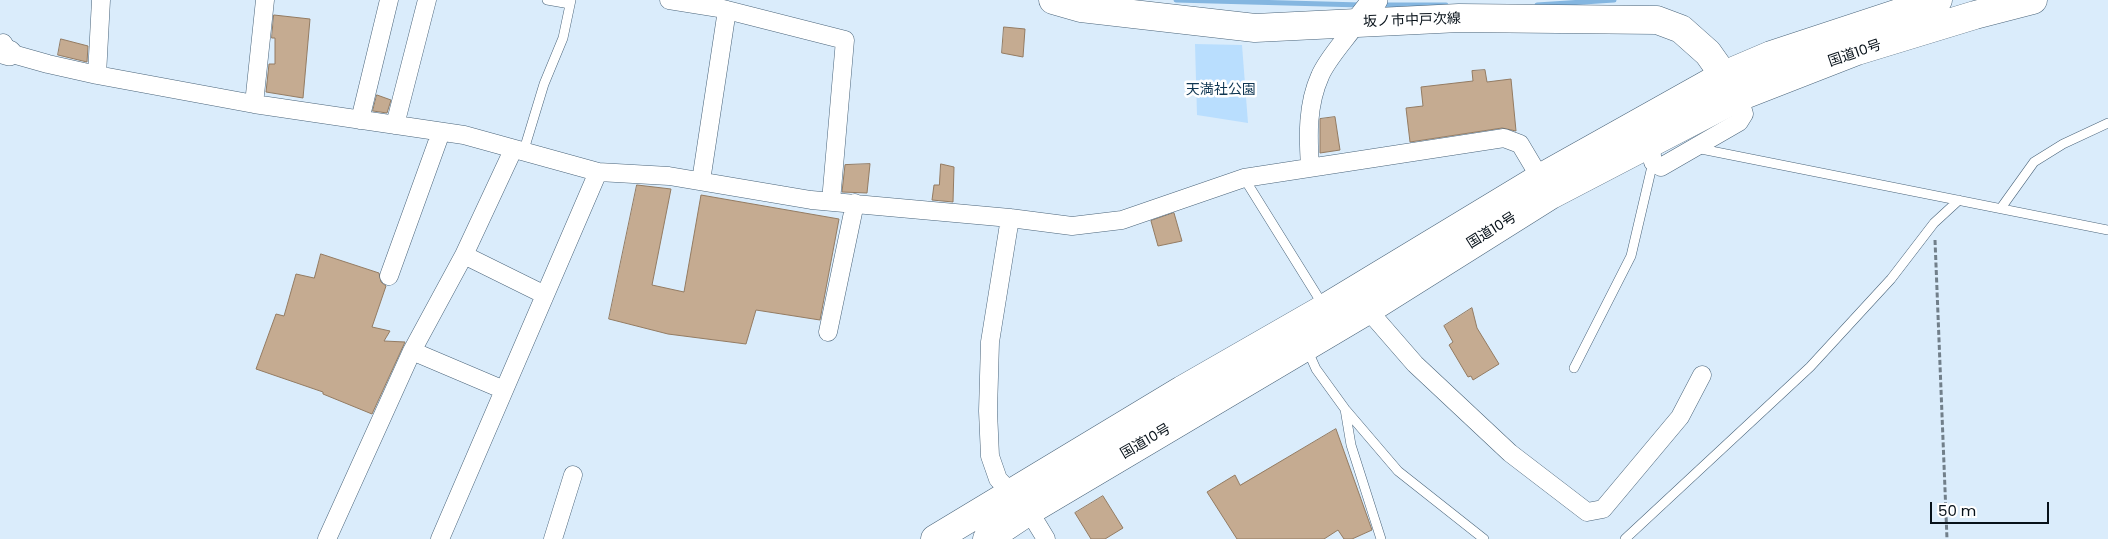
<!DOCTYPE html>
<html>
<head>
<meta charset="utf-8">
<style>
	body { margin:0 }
	#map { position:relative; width:2108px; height:539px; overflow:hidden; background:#daecfb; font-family:Poppins,sans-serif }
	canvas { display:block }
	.scale { position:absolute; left:1930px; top:502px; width:119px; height:22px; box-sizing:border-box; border:2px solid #071119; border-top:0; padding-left:6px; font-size:15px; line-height:18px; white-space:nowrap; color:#071119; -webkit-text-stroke:4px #fff; paint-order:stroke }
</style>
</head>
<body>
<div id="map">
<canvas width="2108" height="539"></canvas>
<div class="scale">50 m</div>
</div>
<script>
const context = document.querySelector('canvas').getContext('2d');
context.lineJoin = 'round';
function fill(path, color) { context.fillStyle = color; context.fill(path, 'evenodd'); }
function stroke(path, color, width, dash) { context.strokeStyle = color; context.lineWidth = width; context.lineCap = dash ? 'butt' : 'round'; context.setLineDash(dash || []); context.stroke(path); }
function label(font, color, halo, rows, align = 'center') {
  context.font = font + ' Poppins,"Noto Sans JP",sans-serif'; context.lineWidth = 5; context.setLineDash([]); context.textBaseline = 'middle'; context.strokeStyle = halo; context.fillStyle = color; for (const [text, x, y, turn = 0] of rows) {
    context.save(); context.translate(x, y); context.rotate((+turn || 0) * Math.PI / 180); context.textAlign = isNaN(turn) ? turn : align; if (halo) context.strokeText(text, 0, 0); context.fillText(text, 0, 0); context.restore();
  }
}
const green = new Path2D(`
	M 1195,44 L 1242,45 L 1248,123 L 1197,115 Z`);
const stream = new Path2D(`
	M 1176,0 L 1361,5
	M 1380,5 L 1446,5
	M 1537,5 L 1614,0`);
const building = new Path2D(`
	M 274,15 L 310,19 L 303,98 L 266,92 L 269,64 L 275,64 L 275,38 L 272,38 Z
	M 1004,27 L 1025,29 L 1023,57 L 1002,53 Z
	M 61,39 L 88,46 L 87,62 L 58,55 Z
	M 1485,70 L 1487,82 L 1511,79 L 1516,131 L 1502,128 L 1410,142 L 1406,108 L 1423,106 L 1421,87 L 1473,81 L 1472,71 Z
	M 377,95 L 391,100 L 387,113 L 373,111 Z
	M 1335,117 L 1340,150 L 1320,153 L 1320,119 Z
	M 870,164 L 867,193 L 842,192 L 845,165 Z
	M 941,164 L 954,167 L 953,202 L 932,200 L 934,185 L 939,185 Z
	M 637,185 L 671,189 L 652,285 L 684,292 L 701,195 L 839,219 L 820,320 L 756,310 L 746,344 L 668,334 L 609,319 Z
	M 1174,213 L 1182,241 L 1158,246 L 1151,221 Z
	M 321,254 L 379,273 L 381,282 L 386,286 L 372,327 L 390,331 L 384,341 L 405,342 L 372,414 L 323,394 L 323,392 L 256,369 L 276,314 L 284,316 L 296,274 L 314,278 Z
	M 1472,308 L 1477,328 L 1499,364 L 1473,380 L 1471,376 L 1468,377 L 1449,345 L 1453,342 L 1444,326 Z
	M 1336,429 L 1372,530 L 1352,539 L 1344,539 L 1338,530 L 1324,539 L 1237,539 L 1207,492 L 1235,475 L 1240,485 Z
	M 1103,496 L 1123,528 L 1105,539 L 1091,539 L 1075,513 Z`);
const path = new Path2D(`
	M 1935,240 L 1947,539`);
const lane = new Path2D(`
	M 547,0 L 570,4
	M 1696,148 L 2108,230
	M 523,153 L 544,84 L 563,38 L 571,0
	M 1244,178 L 1323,305
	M 2001,208 L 2034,162 L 2063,144 L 2108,123
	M 1307,349 L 1316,369 L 1345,409 L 1398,471 L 1484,539
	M 1574,368 L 1631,256 L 1653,162
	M 1345,409 L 1351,445 L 1381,539
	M 1625,539 L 1810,367 L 1891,279 L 1934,223 L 1959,200`);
const street = new Path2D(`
	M 669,0 L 719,8 L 845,40 L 831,201
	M 3,43 L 9,53 L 48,64 L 97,75 L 254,104 L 464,135 L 598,172 L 669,176 L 811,200 L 1010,218 L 1072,226 L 1122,220 L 1244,178 L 1504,138 L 1520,144 L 1545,186
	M 97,75 L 101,0
	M 254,104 L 265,0
	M 360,120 L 389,0
	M 395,125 L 427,0
	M 1650,144 L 1653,162 L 1661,167 L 1739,122 L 1744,114 L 1739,97
	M 1310,167 C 1308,136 1307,105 1320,76 C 1327,59 1346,39 1357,23
	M 701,181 L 727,10
	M 1010,218 L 990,342 L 988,411 L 990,456 L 998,479 L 1029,511 L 1046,539
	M 464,255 L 545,295
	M 389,276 L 441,132
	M 1368,310 L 1415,364 L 1510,453 L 1587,512 L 1603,509 L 1680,417 L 1702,375
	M 828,332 L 855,203
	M 412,351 L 504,390
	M 327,539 L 412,351 L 464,255 L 513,150
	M 440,539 L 598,172
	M 553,539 L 573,475`);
const secondary = new Path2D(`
	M 1357,23 L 1375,0
	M 0,50 L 9,53`);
const primary = new Path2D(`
	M 1053,0 L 1081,8 L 1255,28 L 1459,18 L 1657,20 L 1681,29 L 1708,53 L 1737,94`);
const highway = new Path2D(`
	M 935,539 L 1182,390 L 1325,308 L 1540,178 L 1724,75 L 1771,55 L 1938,0
	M 987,539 L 1029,511 L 1368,310 L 1551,195 L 1739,97 L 1857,51 L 1975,15 L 2033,0`);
const streetNames = [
	["坂ノ市中戸次線",1412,21,-2],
	["国道10号",1855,54,-19],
	["国道10号",1492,231,-32],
	["国道10号",1146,442,-30]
];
const parkNames = [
	["天満社公園",1221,90]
];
fill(green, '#b9defe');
stroke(stream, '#84b6e0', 5);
fill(building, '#c5ab91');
stroke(building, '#937b62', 1);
stroke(lane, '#4a647a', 10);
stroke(street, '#4a647a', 19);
stroke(secondary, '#4a647a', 26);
stroke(primary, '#4a647a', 29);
stroke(highway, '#4a647a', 29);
stroke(path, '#717f8a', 3, [5, 2.5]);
stroke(lane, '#fff', 9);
stroke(street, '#fff', 18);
stroke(secondary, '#fff', 25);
stroke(primary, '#fff', 28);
stroke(highway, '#fff', 28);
label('14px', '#071119', '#fff', streetNames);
label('14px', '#0f3652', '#fff', parkNames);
</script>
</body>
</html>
